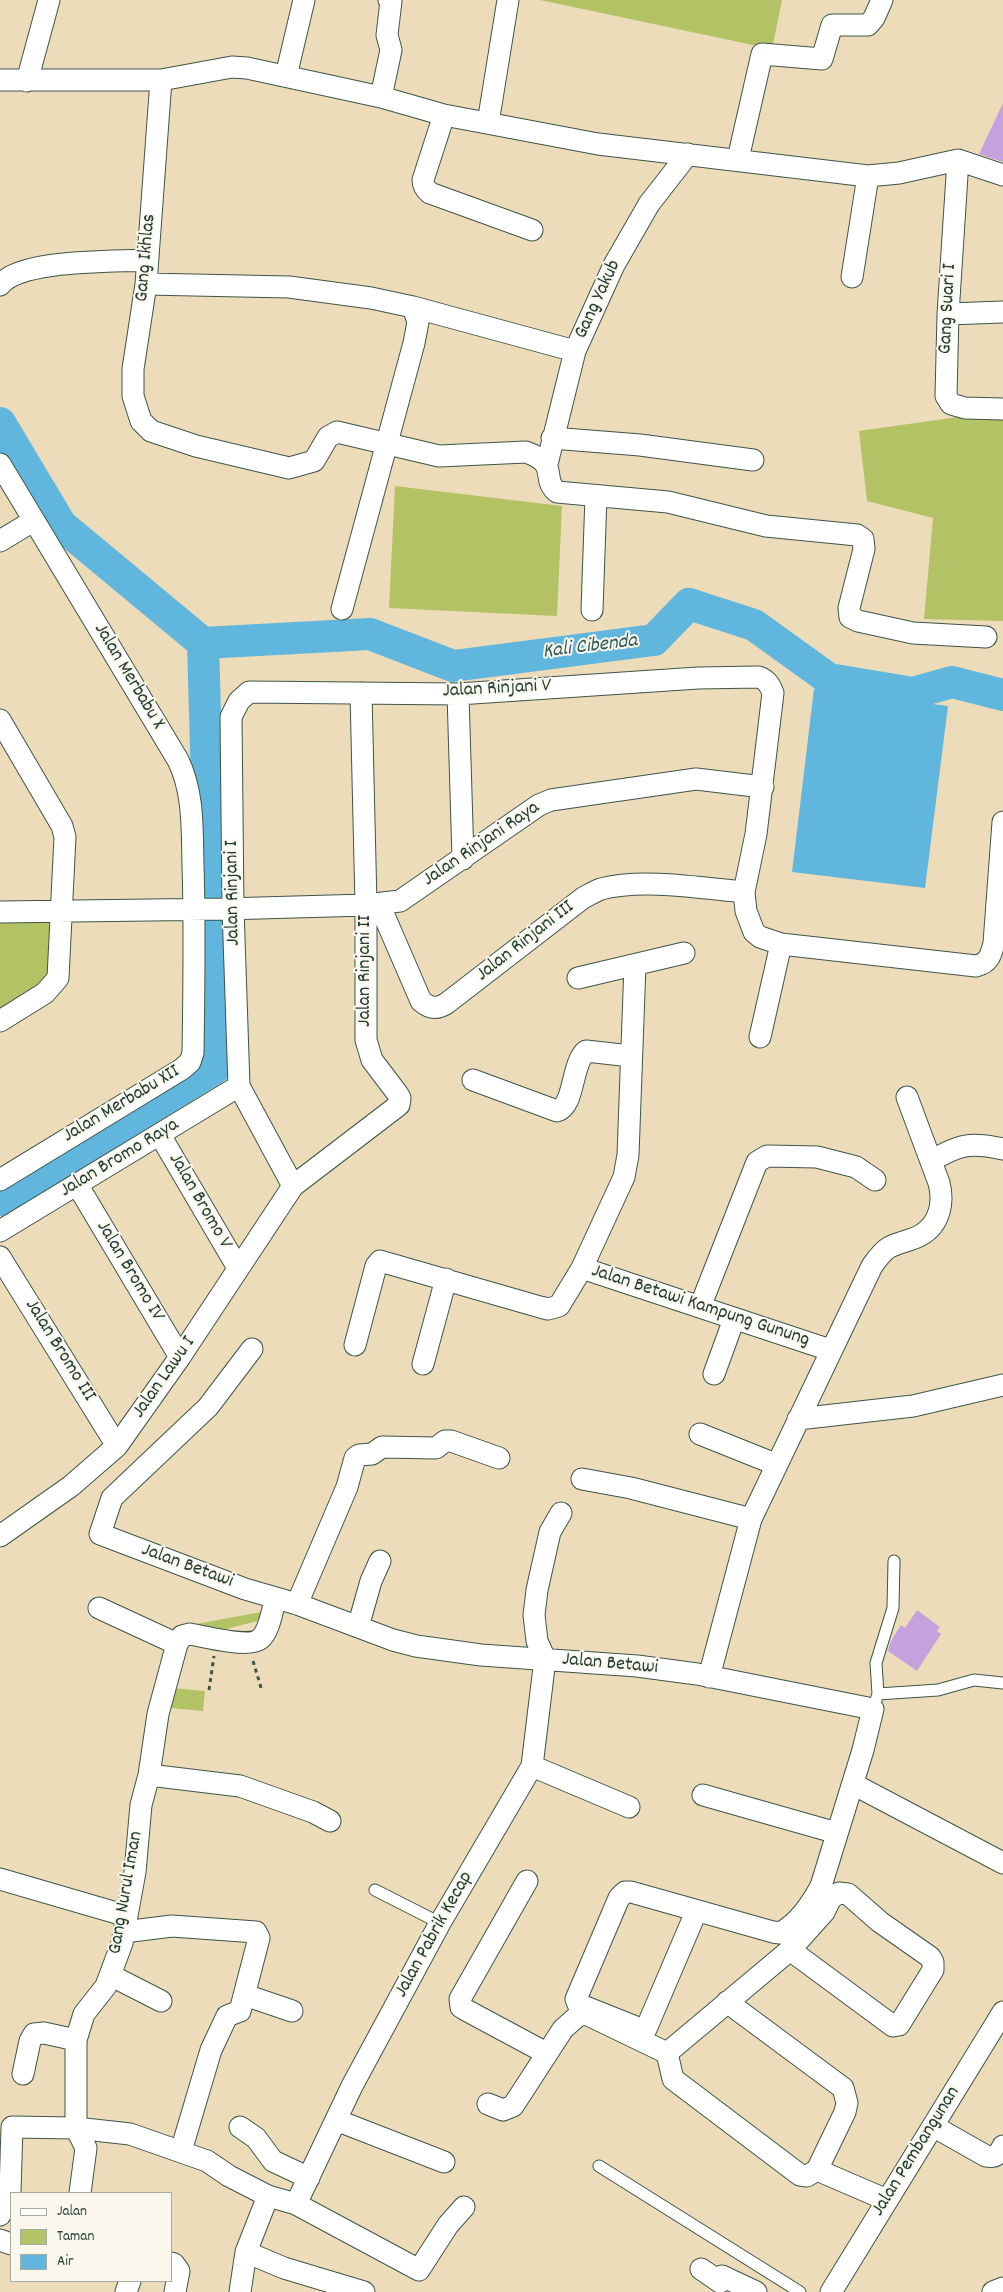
<!DOCTYPE html>
<html>
<head>
<meta charset="utf-8">
<style>
	body { margin:0 }
	#map { position:relative; width:1003px; height:2292px; overflow:hidden; background:#eddcb9; font-family:Dekko,sans-serif }
	canvas { display:block }
	.legend { position:absolute; left:10px; top:2192px; width:162px; height:90px; box-sizing:border-box; background:#fbf7ec; border:1px solid #a3ada2; margin:0; padding:6px 9px; list-style:none; font-size:15px; color:#1f3d34 }
	.legend li { display:flex; align-items:center; gap:10px; height:25px }
	.legend b { width:25px; border:1px solid #a3ada2 }
</style>
</head>
<body>
<div id="map">
<canvas width="1003" height="2292"></canvas>
<ul class="legend">
<li><b style="height:6px;background:#fff"></b>Jalan</li>
<li><b style="height:14px;background:#b3c265"></b>Taman</li>
<li><b style="height:14px;background:#61b6dd"></b>Air</li>
</ul>
</div>
<script>
const context = document.querySelector('canvas').getContext('2d');
context.lineJoin = 'round';
function fill(path, color) { context.fillStyle = color; context.fill(path, 'evenodd'); }
function stroke(path, color, width, dash) { context.strokeStyle = color; context.lineWidth = width; context.lineCap = dash ? 'butt' : 'round'; context.setLineDash(dash || []); context.stroke(path); }
function label(font, color, halo, rows, align = 'center') {
  context.font = font + ' Dekko,sans-serif'; context.lineWidth = 4; context.setLineDash([]); context.textBaseline = 'middle'; context.strokeStyle = halo; context.fillStyle = color; for (const [text, x, y, turn = 0] of rows) {
    context.save(); context.translate(x, y); context.rotate((+turn || 0) * Math.PI / 180); context.textAlign = isNaN(turn) ? turn : align; if (halo) context.strokeText(text, 0, 0); context.fillText(text, 0, 0); context.restore();
  }
}
const green = new Path2D(`
	M 540,0 L 782,0 L 772,49 Z
	M 958,417 L 1003,418 L 1003,621 L 924,619 L 933,518 L 867,501 L 859,431 Z
	M 395,486 L 562,506 L 557,616 L 389,608 Z
	M 53,919 L 50,979 L 0,1010 L 0,920 Z
	M 261,1612 L 261,1620 L 211,1633 L 196,1624 Z
	M 172,1688 L 205,1691 L 203,1711 L 171,1708 Z`);
const water = new Path2D(`
	M 814,689 L 948,706 L 925,888 L 792,872 Z`);
const river = new Path2D(`
	M 0,423 L 61,525 L 203,643 L 215,1068 L 0,1200
	M 203,643 L 370,634 L 453,666 L 654,640 L 689,604 L 754,625 L 829,679 L 913,693 L 952,682 L 1003,695`);
const building = new Path2D(`
	M 1003,103 L 1003,162 L 979,154 Z
	M 917,1610 L 940,1627 L 937,1631 L 941,1634 L 917,1671 L 888,1651 L 891,1641 L 901,1625 L 905,1628 Z`);
const path = new Path2D(`
	M 253,1661 L 262,1691
	M 209,1690 L 214,1656`);
const service = new Path2D(`
	M 878,1694 L 938,1690 L 974,1680 L 1003,1683
	M 873,1709 L 878,1694 L 876,1663 L 893,1608 L 894,1561
	M 375,1890 L 440,1923
	M 599,2166 L 800,2292`);
const minor = new Path2D(`
	M 286,76 L 304,0
	M 0,80 L 161,80 L 232,67 L 247,68 L 381,97 L 444,115 L 598,144 L 868,176 L 899,173 L 958,160 L 1003,175
	M 161,80 L 146,284 L 133,369 L 133,396 L 141,421 L 151,431 L 196,446 L 289,468 L 314,461 L 328,437 L 337,432 L 439,456 L 526,452 C 561,465 540,477 557,492 L 668,502 L 766,526 L 857,535 L 863,539 L 864,549 L 849,608 L 850,617 L 858,621 L 913,633 L 986,637
	M 27,81 L 49,0
	M 381,97 L 391,50 L 387,35 L 391,1 L 389,0
	M 444,115 L 423,180 C 423,186 425,189 430,193 L 532,230
	M 488,123 L 508,0
	M 738,159 L 762,54 L 822,59 L 832,25 L 868,25 L 874,18 L 882,0
	M 958,160 L 948,314 L 946,396 L 951,404 L 965,408 L 1003,409
	M 852,277 L 868,176
	M 146,284 L 289,287 L 371,298 L 413,307 L 418,322 L 414,343 L 342,609
	M 0,285 C 20,259 114,262 147,260
	M 413,307 L 575,351
	M 948,314 L 1003,312
	M 552,438 L 640,445 L 753,460
	M 0,464 L 178,760 C 194,793 192,829 193,865 C 195,928 194,990 193,1053 L 190,1062 L 182,1069 L 0,1180
	M 547,464 L 575,351 L 614,265 L 649,204 L 688,154
	M 0,541 L 33,521
	M 592,610 L 596,496
	M 458,694 L 463,859
	M 0,720 L 62,826 L 65,837 L 58,978 L 45,993 L 0,1021
	M 379,904 L 421,1001 C 429,1008 437,1010 447,1003 L 583,898 C 589,895 595,891 601,889 C 642,878 701,888 744,892
	M 0,912 L 224,909 L 366,905 L 400,901 L 539,805 L 551,800 L 696,779 L 763,787
	M 578,978 L 684,953
	M 760,1037 L 781,944
	M 473,1080 L 557,1111 C 575,1106 571,1064 586,1051 L 631,1056
	M 160,1135 L 238,1268
	M 931,1161 C 960,1144 970,1142 1003,1149
	M 78,1186 L 180,1357
	M 293,1186 L 239,1086 L 233,908 L 231,717 L 239,701 L 249,692 L 458,694 L 698,678 L 759,677 C 767,680 770,685 773,693 L 756,834 L 744,892 L 746,911 L 754,932 L 760,937 L 781,944 L 976,966 C 989,963 991,955 994,943 L 1003,822
	M 0,1231 L 239,1086
	M 0,1257 L 117,1446
	M 582,1268 L 830,1350
	M 700,1307 L 757,1162 L 767,1156 L 817,1157 L 856,1167 L 875,1180
	M 355,1345 L 376,1266 L 380,1261 L 540,1307 L 548,1309 L 559,1306 L 582,1268 L 624,1177 L 628,1155 L 635,965
	M 252,1349 L 208,1407 L 112,1498 L 100,1534 L 245,1589 L 297,1604 L 393,1640 L 416,1646 L 481,1655 L 637,1666 L 697,1674 L 873,1709 L 863,1750 L 821,1886 C 811,1904 799,1923 780,1933 L 773,1932 L 631,1892 L 625,1892 L 619,1898 L 576,1999 L 578,2004 L 643,2030 L 646,2029 L 696,1912
	M 423,1364 L 446,1279
	M 714,1374 L 734,1319
	M 798,1419 L 913,1406 L 1003,1385
	M 700,1434 L 775,1464
	M 582,1479 L 631,1488 L 751,1519
	M 0,1536 L 71,1486 L 117,1446 L 180,1357 L 293,1186 L 399,1105 L 400,1098 L 397,1093 L 372,1060 L 366,1040 L 366,905 L 361,693
	M 297,1604 L 347,1487 L 355,1458 L 359,1455 L 372,1454 L 382,1447 L 436,1448 L 445,1441 L 451,1441 L 499,1458
	M 99,1608 L 177,1644
	M 358,1627 L 371,1581 L 380,1561
	M 709,1677 L 751,1519 L 872,1266 C 877,1259 881,1253 888,1248 C 898,1242 911,1241 921,1235 C 940,1224 944,1202 939,1183 L 907,1097
	M 532,1766 L 629,1807
	M 149,1775 L 240,1786 L 313,1812 L 330,1821
	M 853,1784 L 1003,1863
	M 703,1795 L 837,1833
	M 0,1879 L 127,1916
	M 527,1881 L 460,1999 L 461,2007 L 464,2009 L 546,2053
	M 124,1932 L 172,1926 L 256,1932 L 259,1938 L 240,2011 L 227,2016 L 211,2050 L 181,2151
	M 110,1975 L 161,2001
	M 245,1995 L 292,2011
	M 727,2002 L 843,2088 L 847,2103 L 845,2112 L 817,2170
	M 667,2053 L 790,1950 L 824,1912 L 831,1898 L 839,1893 L 848,1894 L 880,1922 L 930,1957 L 933,1962 L 933,1970 L 899,2025 L 893,2026 L 790,1950
	M 667,2053 L 673,2079 L 800,2175 L 807,2176 L 817,2170 L 887,2200
	M 23,2074 L 30,2041 L 34,2034 L 44,2033 L 76,2040
	M 488,2104 L 503,2110 L 513,2106 L 563,2029 L 580,2014 L 588,2015 L 667,2053
	M 336,2120 L 444,2162
	M 933,2126 L 986,2156 C 996,2158 999,2154 1003,2146
	M 240,2127 L 256,2138 L 273,2161 L 309,2178
	M 76,2128 L 130,2134 L 207,2161 L 229,2176 L 268,2196 L 296,2204 L 419,2270 L 448,2225 L 464,2207
	M 76,2128 L 86,2148 L 80,2193
	M 268,2196 L 246,2252 L 284,2268 L 364,2292
	M 296,2204 L 352,2086 L 440,1923 L 532,1766 L 545,1659 L 537,1641 L 534,1615 L 537,1590 L 550,1532 L 561,1513
	M 0,2215 L 10,2192 L 12,2127 L 76,2128 L 76,2040 L 84,2014 L 106,1986 L 122,1943 L 135,1872 L 141,1805 L 149,1775 L 158,1714 L 177,1644 L 182,1636 L 190,1634 C 205,1637 250,1648 260,1639 C 270,1631 272,1609 276,1598
	M 0,2240 L 11,2244
	M 171,2263 L 174,2264 L 179,2271 L 175,2292
	M 701,2269 L 720,2282 L 722,2276 L 756,2292
	M 126,2292 L 130,2281
	M 240,2292 L 246,2252
	M 831,2292 L 1003,2012
	M 993,2292 L 1003,2288`);
const streetNames = [
	["Gang Ikhlas",147,258,-85],
	["Gang Yakub",599,300,-65],
	["Gang Suari I",949,309,-87],
	["Jalan Merbabu X",128,677,59],
	["Jalan Rinjani V",497,690,-3],
	["Jalan Rinjani Raya",482,845,-34],
	["Jalan Rinjani I",234,893,-91],
	["Jalan Rinjani III",526,942,-38],
	["Jalan Rinjani II",366,971,-90],
	["Jalan Merbabu XII",122,1105,-31],
	["Jalan Bromo Raya",120,1159,-31],
	["Jalan Bromo V",199,1202,60],
	["Jalan Bromo IV",129,1272,59],
	["Jalan Betawi Kampung Gunung",700,1307,18],
	["Jalan Bromo III",59,1351,58],
	["Jalan Lawu I",165,1378,-55],
	["Jalan Betawi",187,1567,20],
	["Jalan Betawi",610,1665,5],
	["Gang Nurul Iman",127,1893,-80],
	["Jalan Pabrik Kecap",435,1935,-61],
	["Jalan Pembangunan",917,2152,-58]
];
const waterNames = [
	["Kali Cibenda",590,648,-7]
];
fill(green, '#b3c265');
fill(water, '#61b6dd');
stroke(river, '#61b6dd', 32);
fill(building, '#c5a1de');
stroke(service, '#3e5548', 13);
stroke(minor, '#3e5548', 23);
stroke(path, '#3e5548', 3, [4, 4]);
stroke(service, '#fff', 11);
stroke(minor, '#fff', 21);
label('20px', '#1f3d34', '#fbf7ec', streetNames);
label('italic 21px', '#305b5e', '#fbf7ec', waterNames);
</script>
</body>
</html>
